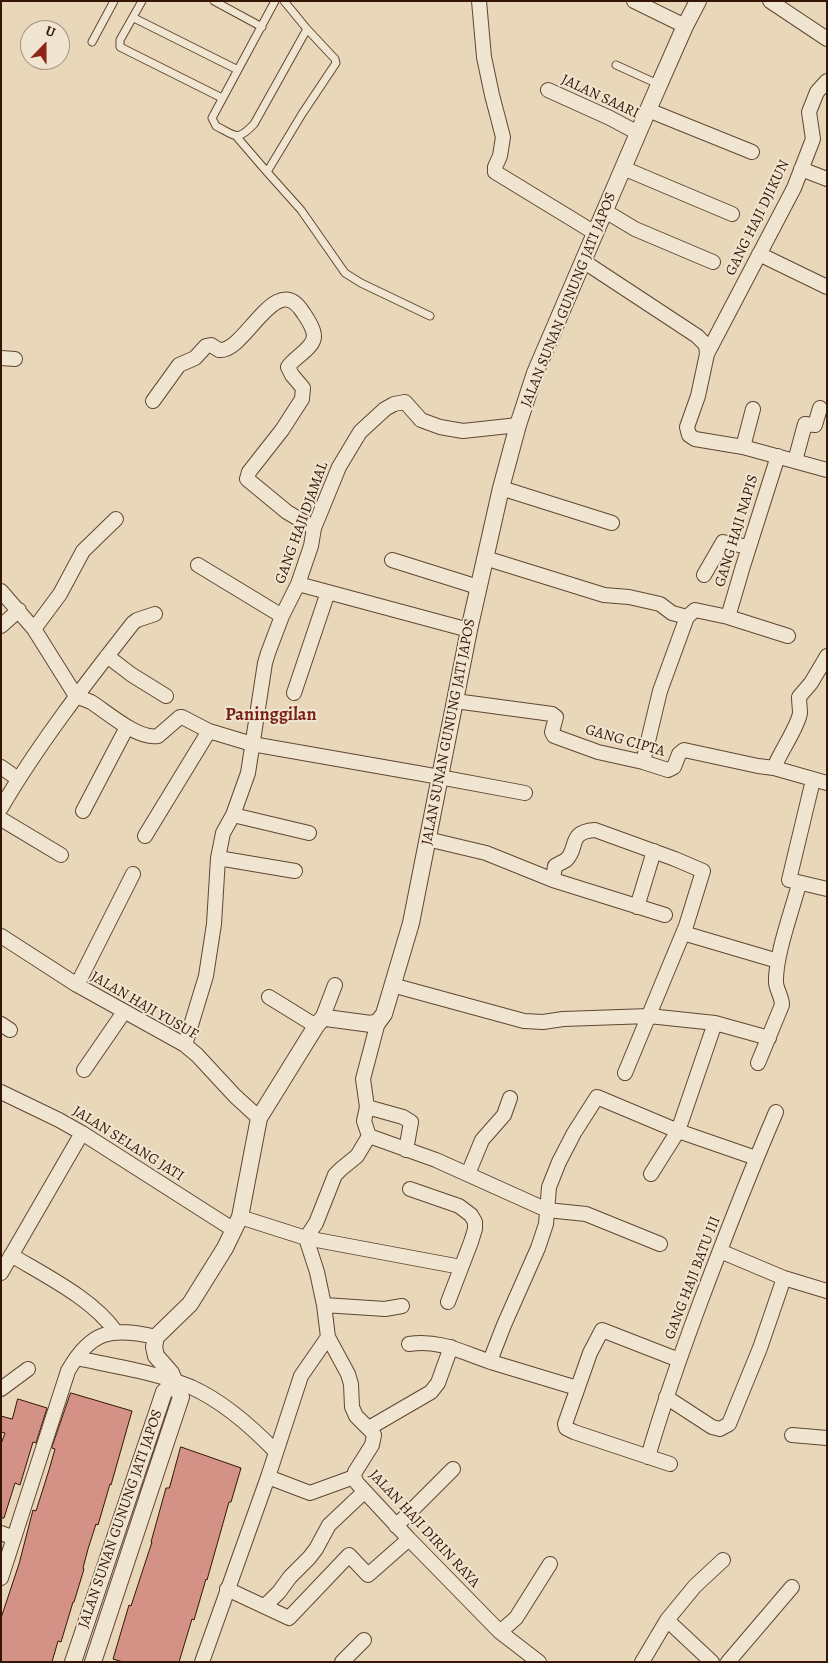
<!DOCTYPE html>
<html>
<head>
<meta charset="utf-8">
<style>
	body { margin:0 }
	#map { position:relative; width:828px; height:1663px; overflow:hidden; background:#e8d7b8; font-family:Alegreya,serif }
	canvas { display:block }
	.frame { position:absolute; inset:0; border:2px solid #351505; pointer-events:none }
	.north { position:absolute; left:20px; top:20px; width:50px; height:50px; box-sizing:border-box; background:#f0e5d1; border:1px solid #a5927f; border-radius:50%; rotate:22deg; font-size:14px; font-weight:700; line-height:20px; text-align:center; color:#351505 }
	.north::after { content:''; display:block; margin:auto; width:18px; height:22px; background:#8f2418; clip-path:polygon(50% 0,100% 100%,50% 72%,0 100%) }
</style>
</head>
<body>
<div id="map">
<canvas width="828" height="1663"></canvas>
<div class="frame"></div>
<div class="north">U</div>
</div>
<script>
const context = document.querySelector('canvas').getContext('2d');
context.lineJoin = 'round';
function fill(path, color) { context.fillStyle = color; context.fill(path, 'evenodd'); }
function stroke(path, color, width, dash) { context.strokeStyle = color; context.lineWidth = width; context.lineCap = dash ? 'butt' : 'round'; context.setLineDash(dash || []); context.stroke(path); }
function label(font, color, halo, rows, align = 'center') {
  context.font = font + ' Alegreya,serif'; context.lineWidth = 4; context.setLineDash([]); context.textBaseline = 'middle'; context.strokeStyle = halo; context.fillStyle = color; for (const [text, x, y, turn = 0] of rows) {
    context.save(); context.translate(x, y); context.rotate((+turn || 0) * Math.PI / 180); context.textAlign = isNaN(turn) ? turn : align; if (halo) context.strokeText(text, 0, 0); context.fillText(text, 0, 0); context.restore();
  }
}
const building = new Path2D(`
	M 71,1393 L 132,1411 L 111,1485 L 110,1484 L 98,1525 L 96,1524 L 88,1549 L 83,1568 L 84,1569 L 74,1602 L 73,1602 L 61,1642 L 58,1641 L 52,1662 L 1,1662 L 1,1618 L 19,1564 L 33,1510 L 36,1511 L 49,1470 L 55,1449 L 52,1448 Z
	M 18,1399 L 47,1408 L 36,1443 L 33,1442 L 20,1485 L 15,1483 L 4,1518 L 1,1518 L 1,1444 L 5,1433 L 1,1432 L 1,1416 L 12,1419 Z
	M 181,1447 L 241,1468 L 231,1502 L 229,1502 L 207,1580 L 206,1579 L 194,1620 L 192,1619 L 179,1662 L 123,1662 L 113,1659 L 129,1605 L 131,1606 L 152,1542 L 151,1542 L 166,1488 L 169,1488 Z`);
const service = new Path2D(`
	M 142,1 L 120,40 L 120,47 L 222,98
	M 214,1 L 262,27
	M 275,1 L 212,118 L 216,126 C 236,136 237,142 254,124 L 307,29
	M 284,1 L 307,29 L 335,59 L 336,63 L 302,114 L 267,172 L 301,210 L 345,273 L 361,283 L 430,316
	M 134,18 L 238,70
	M 92,42 L 114,1
	M 616,65 L 660,85
	M 236,136 L 267,172`);
const minor = new Path2D(`
	M 479,1 L 484,57 L 492,95 L 503,137 L 500,156 L 495,167 L 495,172 L 595,233
	M 634,1 L 685,26
	M 770,1 L 827,39
	M 548,90 L 610,118 L 638,133
	M 648,110 L 752,152
	M 623,168 L 732,214
	M 801,169 L 827,179
	M 605,211 L 635,229 L 713,262
	M 759,254 L 827,287
	M 583,261 L 697,336 L 706,345 L 707,354 L 698,396 L 687,427 L 689,435 L 695,439 L 743,447 L 827,470
	M 707,354 L 794,188 L 813,139 L 809,112 L 817,92 L 827,81
	M 1,358 L 15,359
	M 153,401 L 179,365 L 195,358 L 206,346 L 211,345 L 219,350 C 245,353 275,270 302,311 C 306,317 313,326 314,335 C 315,348 294,357 288,367 L 292,375 L 303,388 L 302,399 L 282,430 L 249,472 L 247,479 L 287,512 L 314,528
	M 743,447 L 753,409
	M 795,461 L 805,424 L 815,425 L 820,408
	M 501,488 L 612,523
	M 485,558 L 604,595 L 629,597 L 660,604 L 672,613 L 687,617 L 695,610 L 728,617 L 788,636
	M 392,560 L 478,587
	M 198,565 L 282,616
	M 704,575 L 723,542 L 749,547
	M 298,584 L 469,630
	M 1,591 L 34,629 L 76,696
	M 728,617 L 743,566 L 778,456
	M 1,626 L 19,610
	M 34,629 L 60,594 L 83,551 L 116,519
	M 107,656 L 132,675 L 166,696
	M 294,693 L 328,592
	M 76,696 C 81,698 86,700 91,702 C 107,712 138,740 158,736 L 180,717 L 182,717 L 209,731 L 252,744 L 423,774 L 525,793
	M 455,701 L 552,714 L 556,717 L 552,732 L 554,736 L 598,752 L 643,762 L 668,770 L 674,767 L 679,754 L 684,750 L 758,766 L 774,768 L 827,783
	M 643,762 L 660,691 L 687,617
	M 1,767 L 18,779
	M 774,768 C 780,752 798,727 800,713 C 800,708 799,702 799,697 L 811,683 L 827,656
	M 813,780 L 789,880 L 827,889
	M 1,808 C 39,743 86,683 133,623 L 137,620 L 155,614
	M 83,811 L 127,727
	M 233,815 L 309,833
	M 1,819 L 61,855
	M 145,836 L 209,731
	M 427,839 L 486,853 L 553,880 L 665,915
	M 218,858 L 295,871
	M 553,880 L 555,866 C 558,864 563,862 566,860 C 579,848 567,832 595,830 L 675,859 L 703,871 L 686,926 L 625,1073
	M 637,907 L 654,851
	M 683,933 L 778,961
	M 1,936 L 77,985 L 185,1045 L 197,1055 L 235,1096 L 259,1118
	M 77,985 L 133,874
	M 392,985 L 524,1021 L 543,1022 L 563,1019 L 649,1016 L 715,1023 L 769,1038
	M 269,997 L 316,1026
	M 322,1019 L 335,985
	M 1,1024 L 10,1030
	M 185,1045 L 206,976 L 214,924 L 218,858 L 223,833 L 233,815 L 248,773 L 265,663 L 268,653 L 282,616 L 298,584 L 311,546 L 314,528 L 339,467 L 360,432 L 385,409 L 394,404 L 405,402 L 421,420 L 440,427 L 463,431 L 518,425
	M 758,1063 L 782,1005 C 782,997 777,991 776,983 C 775,956 792,911 799,884
	M 84,1070 L 124,1012
	M 1,1092 L 59,1120 L 82,1133 L 234,1230
	M 367,1107 L 403,1117 L 411,1122 L 406,1150
	M 369,1136 L 436,1160 L 547,1210 L 586,1214 L 660,1244
	M 369,1136 L 364,1121 L 367,1107 L 363,1079 L 378,1022
	M 468,1174 L 482,1140 L 504,1115 L 510,1098
	M 651,1174 L 678,1131 L 715,1023
	M 410,1189 L 459,1206 L 471,1215 L 475,1222 L 475,1229 L 471,1242 L 448,1302
	M 240,1217 L 306,1238 L 461,1267
	M 306,1238 L 317,1272 L 324,1305 L 328,1337 L 348,1374 L 351,1384 L 352,1407 L 356,1416 L 372,1432 L 374,1435 L 372,1445 L 355,1472 L 354,1477 L 357,1483 L 409,1539 L 500,1632 L 539,1662
	M 306,1238 L 316,1223 L 335,1175 L 341,1169 L 357,1156 L 369,1136
	M 720,1251 L 784,1278 L 827,1291
	M 11,1255 C 46,1276 93,1299 116,1332
	M 1,1273 L 82,1133
	M 324,1305 L 385,1309 L 402,1306
	M 409,1344 C 439,1339 464,1353 491,1362 C 520,1371 548,1379 577,1388
	M 76,1358 C 114,1366 155,1372 191,1387 C 222,1401 253,1428 276,1452
	M 490,1361 L 504,1325 L 538,1248 L 546,1224 L 549,1187 L 559,1162 L 574,1133 L 597,1097 L 678,1131 L 756,1158
	M 1,1389 L 28,1369
	M 666,1397 L 712,1427 L 720,1429 L 729,1424 L 760,1348 L 784,1278
	M 369,1428 L 431,1392 L 438,1383 L 451,1347
	M 792,1435 L 827,1438
	M 648,1457 C 663,1405 681,1354 700,1303 C 724,1239 749,1175 776,1112
	M 670,1464 L 574,1432 L 566,1428 L 565,1424 L 590,1353 L 602,1330 L 679,1360
	M 268,1477 L 310,1493 L 354,1477
	M 396,1526 L 453,1469
	M 1,1533 L 14,1538
	M 1,1578 L 68,1371 C 91,1330 112,1327 156,1337
	M 227,1589 L 289,1618 L 349,1555 L 368,1575 L 409,1539
	M 265,1606 L 279,1592 L 290,1577 L 309,1558 L 316,1549 L 329,1525 L 364,1492
	M 667,1620 L 712,1662
	M 500,1632 L 516,1618 L 550,1564
	M 202,1662 L 268,1477 L 301,1376 L 328,1337
	M 342,1662 L 364,1640
	M 642,1662 L 667,1620 L 695,1586 L 723,1560
	M 728,1662 L 792,1587`);
const tertiary = new Path2D(`
	M 73,1662 L 164,1392 L 176,1382
	M 93,1662 L 181,1397 L 171,1373 L 156,1356 L 154,1347 L 156,1337 L 190,1304 L 225,1248 L 240,1217 L 259,1118 L 316,1026 L 322,1019 L 326,1018 L 371,1024 L 378,1022 L 384,1014 L 411,923 L 469,630 L 501,488 L 518,425 L 535,373 L 648,110 L 685,26 L 698,1`);
const streetNames = [
	["JALAN SAARI",600,97,25],
	["GANG HAJI DJIKUN",758,218,-64],
	["JALAN SUNAN GUNUNG JATI JAPOS",569,300,-68],
	["GANG HAJI DJAMAL",302,523,-70],
	["GANG HAJI NAPIS",737,531,-73],
	["JALAN SUNAN GUNUNG JATI JAPOS",449,732,-79],
	["GANG CIPTA",625,741,16],
	["JALAN HAJI YUSUF",144,1006,30],
	["JALAN SELANG JATI",128,1144,32],
	["GANG HAJI BATU III",693,1278,-69],
	["JALAN SUNAN GUNUNG JATI JAPOS",121,1519,-71],
	["JALAN HAJI DIRIN RAYA",424,1529,47]
];
const quarterNames = [
	["Paninggilan",271,716]
];
fill(building, '#d39285');
stroke(building, '#351505', 1);
stroke(service, '#624632', 9);
stroke(minor, '#624632', 16);
stroke(tertiary, '#624632', 18);
stroke(service, '#f0e5d1', 7);
stroke(minor, '#f0e5d1', 14);
stroke(tertiary, '#f0e5d1', 16);
label('15px', '#351505', '#f0e5d1', streetNames);
label('bold 18px', '#7a1f14', '#f0e5d1', quarterNames);
</script>
</body>
</html>
